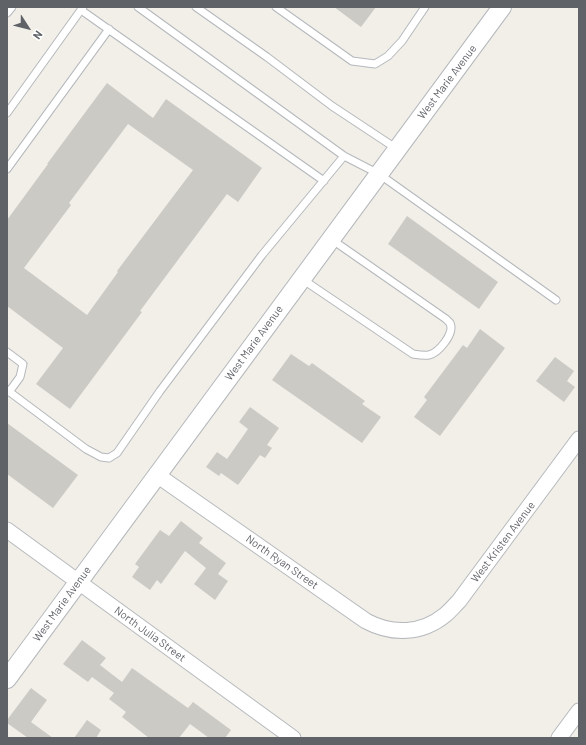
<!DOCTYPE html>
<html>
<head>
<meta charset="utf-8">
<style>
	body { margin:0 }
	#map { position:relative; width:586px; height:745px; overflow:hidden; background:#f1efe8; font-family:Barlow,sans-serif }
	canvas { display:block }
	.frame { position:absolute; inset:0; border:8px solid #5f6368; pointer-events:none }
	.north { position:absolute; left:8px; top:8px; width:40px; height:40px; -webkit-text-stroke:3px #fff; paint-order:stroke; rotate:126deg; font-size:11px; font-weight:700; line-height:16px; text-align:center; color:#5f6368 }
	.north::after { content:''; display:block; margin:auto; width:14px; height:18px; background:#5f6368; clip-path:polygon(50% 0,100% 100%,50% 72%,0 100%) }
</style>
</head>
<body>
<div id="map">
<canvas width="586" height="745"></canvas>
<div class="frame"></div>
<div class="north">N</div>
</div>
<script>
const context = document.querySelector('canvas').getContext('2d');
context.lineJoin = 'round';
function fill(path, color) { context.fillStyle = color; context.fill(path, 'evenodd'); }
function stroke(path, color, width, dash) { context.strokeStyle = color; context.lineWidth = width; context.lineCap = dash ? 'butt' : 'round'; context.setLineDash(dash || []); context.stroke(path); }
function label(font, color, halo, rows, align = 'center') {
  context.font = font + ' Barlow,sans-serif'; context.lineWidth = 4; context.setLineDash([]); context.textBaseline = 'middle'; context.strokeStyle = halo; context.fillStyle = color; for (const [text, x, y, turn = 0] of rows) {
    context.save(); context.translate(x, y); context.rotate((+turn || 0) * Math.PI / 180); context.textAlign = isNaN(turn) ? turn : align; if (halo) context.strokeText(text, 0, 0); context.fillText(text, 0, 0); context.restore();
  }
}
const building = new Path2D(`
	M 334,7 L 376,7 L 361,27 Z
	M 107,83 L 153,118 L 166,99 L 262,168 L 238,202 L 227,194 L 140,311 L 142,312 L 70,409 L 36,384 L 63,348 L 7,306 L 7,220 L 48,164 L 47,164 ZM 128,124 L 193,170 L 117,271 L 118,272 L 87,315 L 24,268 L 71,205 L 69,203 Z
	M 407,216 L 498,282 L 479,309 L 388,244 Z
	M 480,329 L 505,348 L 440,436 L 414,417 L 427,400 L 424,397 L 463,345 L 467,348 Z
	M 291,354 L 309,366 L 312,363 L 365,401 L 362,404 L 381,417 L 362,443 L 272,380 Z
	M 555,357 L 574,371 L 567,381 L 575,387 L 564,402 L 536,381 Z
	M 250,407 L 279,428 L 267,445 L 272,448 L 265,458 L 260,455 L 238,485 L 221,473 L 219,476 L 206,467 L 217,452 L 227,459 L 248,429 L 239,422 Z
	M 7,423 L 78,475 L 53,508 L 7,474 Z
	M 181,521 L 203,538 L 199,543 L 226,563 L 218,574 L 228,581 L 215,600 L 194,584 L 206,568 L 185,551 L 161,584 L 157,580 L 150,590 L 132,577 L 139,567 L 135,564 L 160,530 L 169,536 Z
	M 82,640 L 106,658 L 100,665 L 122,682 L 132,668 L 188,708 L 193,702 L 231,730 L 225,738 L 209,738 L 190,724 L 179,738 L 149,738 L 122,717 L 126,712 L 109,699 L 114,693 L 92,677 L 88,682 L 63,664 Z
	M 31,688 L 47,700 L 31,722 L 53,738 L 28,738 L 7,723 L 7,720 Z
	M 87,720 L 101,730 L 96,738 L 74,738 Z`);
const service = new Path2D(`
	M 138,7 L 344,156 L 379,174 L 556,300
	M 196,7 L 267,57 L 332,106 L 397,149
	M 276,7 L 352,61 L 375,64 L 388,56 L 402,41 L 425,7
	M 81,10 L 324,181
	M 7,13 L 12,7
	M 7,113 L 83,7
	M 7,169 L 109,29
	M 302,279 L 413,354 C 419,355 424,356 429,355 C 438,353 455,334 450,323 C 449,322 447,320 446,319 L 331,239
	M 7,352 L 23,364 L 20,377 L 9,392
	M 7,390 L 86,449 L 101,457 L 109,458 L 117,453 L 160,391 L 262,255 L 344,156`);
const minor = new Path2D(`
	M 157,475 L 366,621 C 392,635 422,634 445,615 C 450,611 454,606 459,601 L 579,439
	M 7,530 L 293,738
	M 559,738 L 579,711`);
const tertiary = new Path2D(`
	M 7,679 L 502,7`);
const streetNames = [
	["West Marie Avenue",447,82,-53],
	["West Marie Avenue",254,343,-54],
	["West Kristen Avenue",503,542,-53],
	["North Ryan Street",282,562,35],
	["West Marie Avenue",62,604,-54],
	["North Julia Street",150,634,36]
];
fill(building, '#cccac5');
stroke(service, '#b5b8bc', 9);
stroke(minor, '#b5b8bc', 17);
stroke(tertiary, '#b5b8bc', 20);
stroke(service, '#fff', 7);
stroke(minor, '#fff', 15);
stroke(tertiary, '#fff', 18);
label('11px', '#5f6368', '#fff', streetNames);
</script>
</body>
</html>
